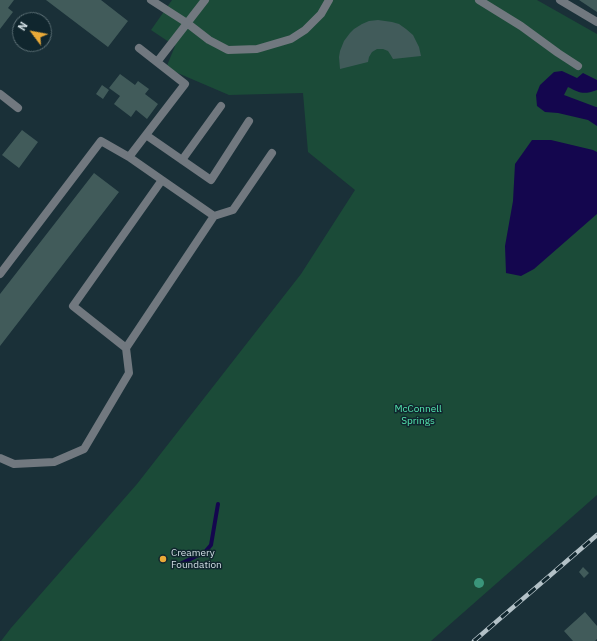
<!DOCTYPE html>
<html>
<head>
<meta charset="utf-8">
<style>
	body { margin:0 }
	#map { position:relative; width:597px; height:641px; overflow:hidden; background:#1a3038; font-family:"IBM Plex Sans",sans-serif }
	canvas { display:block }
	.north { position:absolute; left:12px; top:12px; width:40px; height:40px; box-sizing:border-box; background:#10262e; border:1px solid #5d7076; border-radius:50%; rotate:302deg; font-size:11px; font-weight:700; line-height:16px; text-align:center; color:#d1dee3 }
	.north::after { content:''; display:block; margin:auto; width:14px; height:18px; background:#eaaa38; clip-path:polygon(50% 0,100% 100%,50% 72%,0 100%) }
</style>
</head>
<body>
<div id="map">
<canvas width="597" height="641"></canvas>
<div class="north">N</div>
</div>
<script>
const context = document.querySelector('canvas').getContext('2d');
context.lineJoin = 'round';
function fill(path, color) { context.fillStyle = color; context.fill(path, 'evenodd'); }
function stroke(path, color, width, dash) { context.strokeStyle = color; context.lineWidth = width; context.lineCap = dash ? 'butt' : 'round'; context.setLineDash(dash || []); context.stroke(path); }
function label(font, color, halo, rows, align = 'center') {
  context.font = font + ' "IBM Plex Sans",sans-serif'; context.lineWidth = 3; context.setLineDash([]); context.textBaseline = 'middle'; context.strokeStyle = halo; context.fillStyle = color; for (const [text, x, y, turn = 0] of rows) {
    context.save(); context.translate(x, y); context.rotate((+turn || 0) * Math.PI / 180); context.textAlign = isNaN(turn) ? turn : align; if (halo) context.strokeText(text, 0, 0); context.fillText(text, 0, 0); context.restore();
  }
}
const green = new Path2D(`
	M 172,0 L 537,0 L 597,34 L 597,495 L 431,641 L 1,641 L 11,628 L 137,484 L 301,274 L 355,190 L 308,152 L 303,93 L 229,95 L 166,68 L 175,46 L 151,30 Z`);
const water = new Path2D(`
	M 562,71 L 577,78 L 583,73 L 597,80 L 597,90 C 583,95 580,93 568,87 L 564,95 L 596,107 L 597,107 L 597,126 L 588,120 L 558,113 L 545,112 L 537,106 L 536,95 L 540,85 L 554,72 Z
	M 532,140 L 551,140 L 593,150 L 597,152 L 597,214 L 534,269 L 521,276 L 506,273 L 505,246 L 513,201 L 515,164 Z`);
const stream = new Path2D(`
	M 180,564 L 205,552 L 211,545 L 218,504`);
const building = new Path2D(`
	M 0,0 L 14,0 L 8,8 L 13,12 L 0,29 Z
	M 46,0 L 101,0 L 128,21 L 108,47 Z
	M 579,0 L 597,0 L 597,12 Z
	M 378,20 L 392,22 L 399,24 L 406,29 L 413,35 L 419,47 L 421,56 L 393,59 L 390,54 L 388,51 L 383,49 L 377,49 L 372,52 L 369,57 L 368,62 L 340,69 L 339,57 L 340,51 L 344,41 L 350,33 L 354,29 L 362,24 L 369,21 Z
	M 120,74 L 135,85 L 138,81 L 149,89 L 145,94 L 158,104 L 147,119 L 136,110 L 131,117 L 114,104 L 120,96 L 109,88 Z
	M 102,85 L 109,90 L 103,99 L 96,94 Z
	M 22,130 L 38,142 L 19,168 L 2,155 Z
	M 94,173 L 119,192 L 0,346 L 0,294 Z
	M 583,567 L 589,573 L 584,578 L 579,572 Z
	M 585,612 L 597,626 L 597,639 L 595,641 L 573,641 L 564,631 Z`);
const lane = new Path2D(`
	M 479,0 L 521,26 L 558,53 L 578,66
	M 560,0 L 597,22
	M 187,23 L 209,40 L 228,50 L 257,49 L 291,39 L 305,30 L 321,14 L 329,0
	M 157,62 L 205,0
	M 0,94 L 18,108
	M 146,135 L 211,180 L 249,121
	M 129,157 L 162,180 L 214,216 L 126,348 L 73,306 L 162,180
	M 182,160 L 221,106
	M 214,216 L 233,210 L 272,153
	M 0,274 L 101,141 L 129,157 L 185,84 L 139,48
	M 0,458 L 14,464 L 54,462 L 84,449 L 129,373 L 126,348`);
const street = new Path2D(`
	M 151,0 L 187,23`);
const rail = new Path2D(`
	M 474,641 L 597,535`);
const trees = [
	[479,583]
];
const markers = [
	[163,559,4,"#eaaa38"]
];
const parkNames = [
	["McConnell",418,409],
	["Springs",418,421]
];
const poiNames = [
	["Creamery",171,553],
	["Foundation",171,565]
];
fill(green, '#1b4b38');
fill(water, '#14064e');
stroke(stream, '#14064e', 4);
fill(building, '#415b5a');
stroke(lane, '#71787f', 8);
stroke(street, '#71787f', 8);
stroke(rail, '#b3c1c7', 4.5);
stroke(rail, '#10262e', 3, [9]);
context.fillStyle = '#3a957a';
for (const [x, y] of trees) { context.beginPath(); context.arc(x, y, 5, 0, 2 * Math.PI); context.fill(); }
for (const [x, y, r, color] of markers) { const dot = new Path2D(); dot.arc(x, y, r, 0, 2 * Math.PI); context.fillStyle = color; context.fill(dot); stroke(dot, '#10262e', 1.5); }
label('10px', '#55e8b0', '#10262e', parkNames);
label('10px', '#d1dee3', '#10262e', poiNames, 'left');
</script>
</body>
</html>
